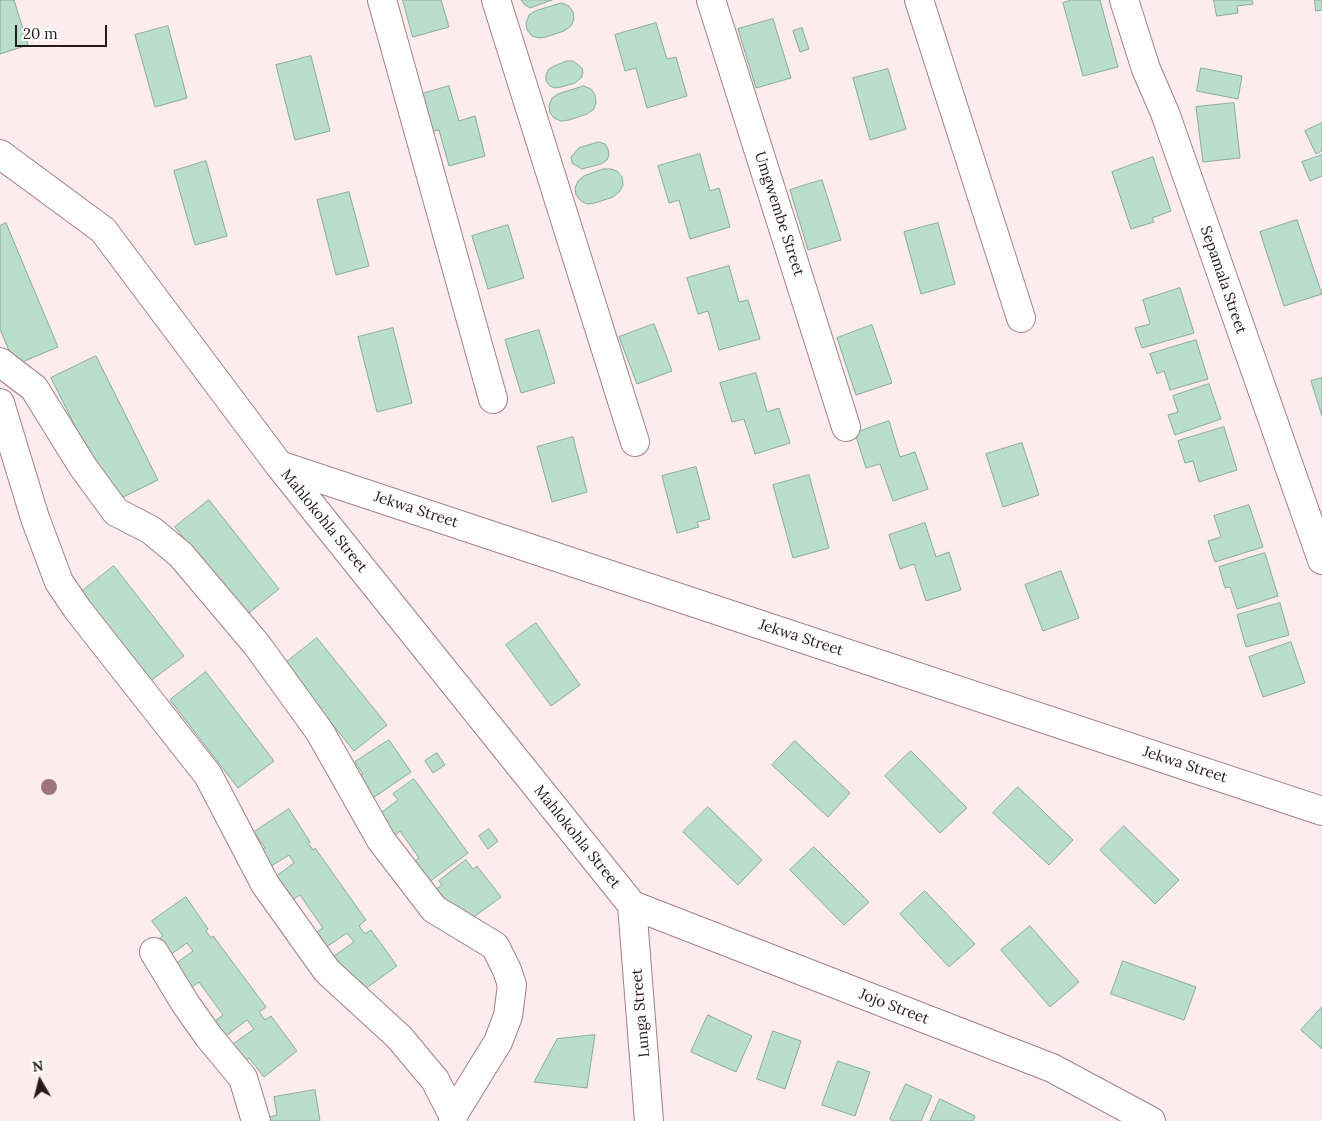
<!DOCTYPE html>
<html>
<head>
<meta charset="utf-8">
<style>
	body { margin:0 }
	#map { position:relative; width:1322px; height:1121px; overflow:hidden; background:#fcebef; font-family:Lora,serif }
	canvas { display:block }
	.north { position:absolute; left:15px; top:1056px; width:50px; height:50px; -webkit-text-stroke:4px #fff; paint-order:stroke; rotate:352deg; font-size:14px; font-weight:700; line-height:20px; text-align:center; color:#27191c }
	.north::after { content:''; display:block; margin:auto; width:18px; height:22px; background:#27191c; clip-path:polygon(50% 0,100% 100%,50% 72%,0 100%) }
	.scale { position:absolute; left:15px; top:25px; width:92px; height:22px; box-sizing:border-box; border:2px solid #27191c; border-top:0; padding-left:6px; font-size:15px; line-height:18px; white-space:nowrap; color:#27191c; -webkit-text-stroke:4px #fff; paint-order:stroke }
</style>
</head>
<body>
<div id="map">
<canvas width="1322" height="1121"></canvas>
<div class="north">N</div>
<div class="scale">20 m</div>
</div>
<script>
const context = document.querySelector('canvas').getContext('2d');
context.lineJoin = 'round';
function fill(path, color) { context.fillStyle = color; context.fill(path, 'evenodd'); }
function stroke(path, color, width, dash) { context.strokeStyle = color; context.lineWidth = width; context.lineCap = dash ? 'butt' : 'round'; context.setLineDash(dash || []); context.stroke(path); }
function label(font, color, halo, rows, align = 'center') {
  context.font = font + ' Lora,serif'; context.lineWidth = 5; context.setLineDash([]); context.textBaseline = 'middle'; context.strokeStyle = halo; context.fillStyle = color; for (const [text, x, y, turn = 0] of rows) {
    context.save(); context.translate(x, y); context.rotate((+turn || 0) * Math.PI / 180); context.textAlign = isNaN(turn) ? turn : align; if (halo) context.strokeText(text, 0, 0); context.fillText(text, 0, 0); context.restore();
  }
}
const building = new Path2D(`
	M 4,0 L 14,0 L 28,45 L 0,54 L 0,1 Z
	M 403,0 L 441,0 L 449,27 L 413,37 Z
	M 552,0 L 530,8 L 525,5 L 521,0 Z
	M 1072,0 L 1100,0 L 1118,67 L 1083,76 L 1063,3 Z
	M 1214,0 L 1252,0 L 1253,4 L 1237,6 L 1238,13 L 1217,16 Z
	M 1315,0 L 1322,0 L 1322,10 L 1316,11 Z
	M 562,3 L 569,6 L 573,12 L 574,19 L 571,26 L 564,31 L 546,37 L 539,38 L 532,36 L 527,30 L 526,23 L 529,15 L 535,11 Z
	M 773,19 L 791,78 L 756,88 L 738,29 Z
	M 656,23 L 667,59 L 676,57 L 687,96 L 647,108 L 636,68 L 625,71 L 615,35 Z
	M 168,26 L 187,98 L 155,107 L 135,35 Z
	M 802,28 L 809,49 L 800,52 L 793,31 Z
	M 311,56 L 330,131 L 295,140 L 276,65 Z
	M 567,61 L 573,61 L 582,68 L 583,73 L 581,78 L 575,83 L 561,87 L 555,88 L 550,86 L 546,81 L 546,75 L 548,70 L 552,67 Z
	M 1201,68 L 1242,76 L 1238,99 L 1197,91 Z
	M 888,69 L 906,129 L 870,140 L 853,78 Z
	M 449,86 L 459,121 L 475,116 L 485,156 L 449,166 L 439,130 L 425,133 L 415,96 Z
	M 584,86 L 591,89 L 595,95 L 596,102 L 594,109 L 587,114 L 569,120 L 561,121 L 554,118 L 550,113 L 549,105 L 552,98 L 558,94 Z
	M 1234,103 L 1240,158 L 1203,162 L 1196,107 Z
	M 1322,123 L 1322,151 L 1316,154 L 1305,131 Z
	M 599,142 L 605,144 L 608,149 L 609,155 L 607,160 L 601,164 L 582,169 L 572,163 L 571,157 L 579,148 Z
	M 700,154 L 710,191 L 719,188 L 730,227 L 690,239 L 679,200 L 669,203 L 658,166 Z
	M 1322,155 L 1322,176 L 1310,181 L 1302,162 Z
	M 1153,157 L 1171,211 L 1152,218 L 1154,222 L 1131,229 L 1112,172 Z
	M 206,161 L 227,236 L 195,245 L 174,171 Z
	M 603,169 L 611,169 L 617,171 L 622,177 L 623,185 L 620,191 L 613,197 L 595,203 L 587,204 L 581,201 L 576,195 L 575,188 L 578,181 L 584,176 Z
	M 822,180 L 841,240 L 808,250 L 790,190 Z
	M 349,192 L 369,266 L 336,275 L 317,200 Z
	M 1297,220 L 1322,294 L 1284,306 L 1260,232 Z
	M 6,223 L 58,347 L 15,365 L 0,329 L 0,226 Z
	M 938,223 L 955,284 L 921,294 L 904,232 Z
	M 508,225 L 524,278 L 488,289 L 472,236 Z
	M 729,266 L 739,302 L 748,300 L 760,339 L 719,350 L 708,311 L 698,314 L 687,278 Z
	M 1180,288 L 1194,333 L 1142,348 L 1135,328 L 1150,324 L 1143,300 Z
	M 654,324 L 672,371 L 637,384 L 619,337 Z
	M 872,325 L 892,383 L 856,395 L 837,338 Z
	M 393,328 L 412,403 L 377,412 L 358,337 Z
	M 539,330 L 555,383 L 521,393 L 505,340 Z
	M 1196,340 L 1208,379 L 1170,390 L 1164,371 L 1157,374 L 1150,354 Z
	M 96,356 L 158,480 L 113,502 L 51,378 Z
	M 756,373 L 767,412 L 779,408 L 790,443 L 755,454 L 744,419 L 732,422 L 720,383 Z
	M 1322,378 L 1322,416 L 1311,381 Z
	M 1209,384 L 1221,419 L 1175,435 L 1168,415 L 1178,412 L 1173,396 Z
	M 889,421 L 900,457 L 915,452 L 928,489 L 893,501 L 880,464 L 866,468 L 855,433 Z
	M 1224,427 L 1237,470 L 1199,482 L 1193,461 L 1185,463 L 1178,441 Z
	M 573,437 L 587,492 L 552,502 L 537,447 Z
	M 1022,443 L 1039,495 L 1003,507 L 986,454 Z
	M 696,467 L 710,519 L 697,522 L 699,527 L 677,533 L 662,476 Z
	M 809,475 L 829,548 L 793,558 L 773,485 Z
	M 209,500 L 279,589 L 245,616 L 175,527 Z
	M 1249,505 L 1263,547 L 1215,562 L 1208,541 L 1221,537 L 1214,516 Z
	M 925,523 L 936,557 L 949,552 L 961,590 L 926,601 L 914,564 L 900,569 L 889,535 Z
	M 1265,553 L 1278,596 L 1237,609 L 1230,587 L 1225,588 L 1219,567 Z
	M 114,566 L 184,656 L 149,682 L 81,592 Z
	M 1061,571 L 1079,618 L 1043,631 L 1025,585 Z
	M 1280,603 L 1289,635 L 1246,647 L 1237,615 Z
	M 536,623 L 580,685 L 551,706 L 506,645 Z
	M 317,638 L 387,725 L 354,751 L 284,664 Z
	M 1291,642 L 1305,683 L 1263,697 L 1249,657 Z
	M 206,672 L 274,761 L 238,788 L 170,700 Z
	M 389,740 L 411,772 L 370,800 L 355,779 L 363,774 L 355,762 Z
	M 795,741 L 850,793 L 828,817 L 772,765 Z
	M 911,751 L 967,808 L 940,833 L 885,776 Z
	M 437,753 L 445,765 L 433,773 L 425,761 Z
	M 414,779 L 468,853 L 425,885 L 410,865 L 419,858 L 400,831 L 394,836 L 378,815 L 398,800 L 393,794 Z
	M 1018,787 L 1073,840 L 1049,865 L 993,813 Z
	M 708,807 L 762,860 L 738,885 L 683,832 Z
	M 289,809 L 310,842 L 308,843 L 313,850 L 315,848 L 366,920 L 359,926 L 365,934 L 371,930 L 397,966 L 362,991 L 348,971 L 344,974 L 333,957 L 354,942 L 347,933 L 325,948 L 315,933 L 323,928 L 300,895 L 292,900 L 275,877 L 294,863 L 289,855 L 268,868 L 257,852 L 265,848 L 254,832 Z
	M 1124,826 L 1179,880 L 1155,904 L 1100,850 Z
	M 489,829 L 498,841 L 488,849 L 479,836 Z
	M 814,847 L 869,902 L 844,925 L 790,870 Z
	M 466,860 L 473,869 L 477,866 L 501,897 L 467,922 L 432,892 L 442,885 L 439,881 Z
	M 925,891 L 975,944 L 949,967 L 900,914 Z
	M 186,897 L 208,929 L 206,931 L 211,938 L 213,936 L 266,1007 L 259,1012 L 265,1020 L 271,1016 L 297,1051 L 264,1077 L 249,1058 L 246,1060 L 233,1044 L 254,1029 L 247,1020 L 226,1036 L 215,1021 L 223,1015 L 199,982 L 191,988 L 174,965 L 193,951 L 187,943 L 167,957 L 155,941 L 163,936 L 152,921 Z
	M 1030,926 L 1079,982 L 1050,1007 L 1001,950 Z
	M 1123,961 L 1196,987 L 1184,1020 L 1111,994 Z
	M 1322,1007 L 1322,1049 L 1301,1030 Z
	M 708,1015 L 752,1036 L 736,1072 L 691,1052 Z
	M 773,1031 L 801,1041 L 785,1089 L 757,1079 Z
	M 595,1035 L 587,1088 L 534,1082 L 557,1039 Z
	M 838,1061 L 870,1072 L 855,1116 L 822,1105 Z
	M 906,1084 L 932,1096 L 921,1121 L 893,1121 L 890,1119 Z
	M 315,1090 L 320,1121 L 269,1121 L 269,1117 L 277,1115 L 274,1097 Z
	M 940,1099 L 975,1116 L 973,1121 L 930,1121 Z`);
const minor = new Path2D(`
	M 382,0 L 493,399
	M 496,0 L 635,442
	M 711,0 L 846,427
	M 919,0 L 1021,318
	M 1124,0 L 1146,69 L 1165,113 L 1322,560
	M 0,154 L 103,230 L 279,465 L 632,905 L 1052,1068 L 1151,1121
	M 0,362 L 34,388 L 83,467 L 116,512 L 151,530 L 181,555 L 257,645 L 320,732 L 381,840 L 434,909 L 495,946 L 507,970 L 512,985 L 508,1016 L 498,1042 L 453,1115
	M 0,403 L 35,518 L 59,582 L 78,610 L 208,775 L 265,884 L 327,971 L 399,1037 L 435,1080 L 453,1115 L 453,1121
	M 279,465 L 1322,811
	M 632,905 L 649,1121
	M 154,952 L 185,1003 L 209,1037 L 243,1078 L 256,1121`);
const trees = [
	[49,787]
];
const streetNames = [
	["Umgwembe Street",779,214,72],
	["Sepamala Street",1223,280,71],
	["Jekwa Street",416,510,18],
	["Mahlokohla Street",324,521,51],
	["Jekwa Street",801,638,18],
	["Jekwa Street",1185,765,18],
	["Mahlokohla Street",577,837,51],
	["Jojo Street",894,1007,21],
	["Lunga Street",641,1013,-95]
];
fill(building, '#b9decb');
stroke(building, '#88ab9a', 1);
stroke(minor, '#a58088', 30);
stroke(minor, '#fff', 28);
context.fillStyle = '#9a7580';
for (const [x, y] of trees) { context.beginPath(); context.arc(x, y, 8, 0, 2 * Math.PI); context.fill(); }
label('15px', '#27191c', '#fff', streetNames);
</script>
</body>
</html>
